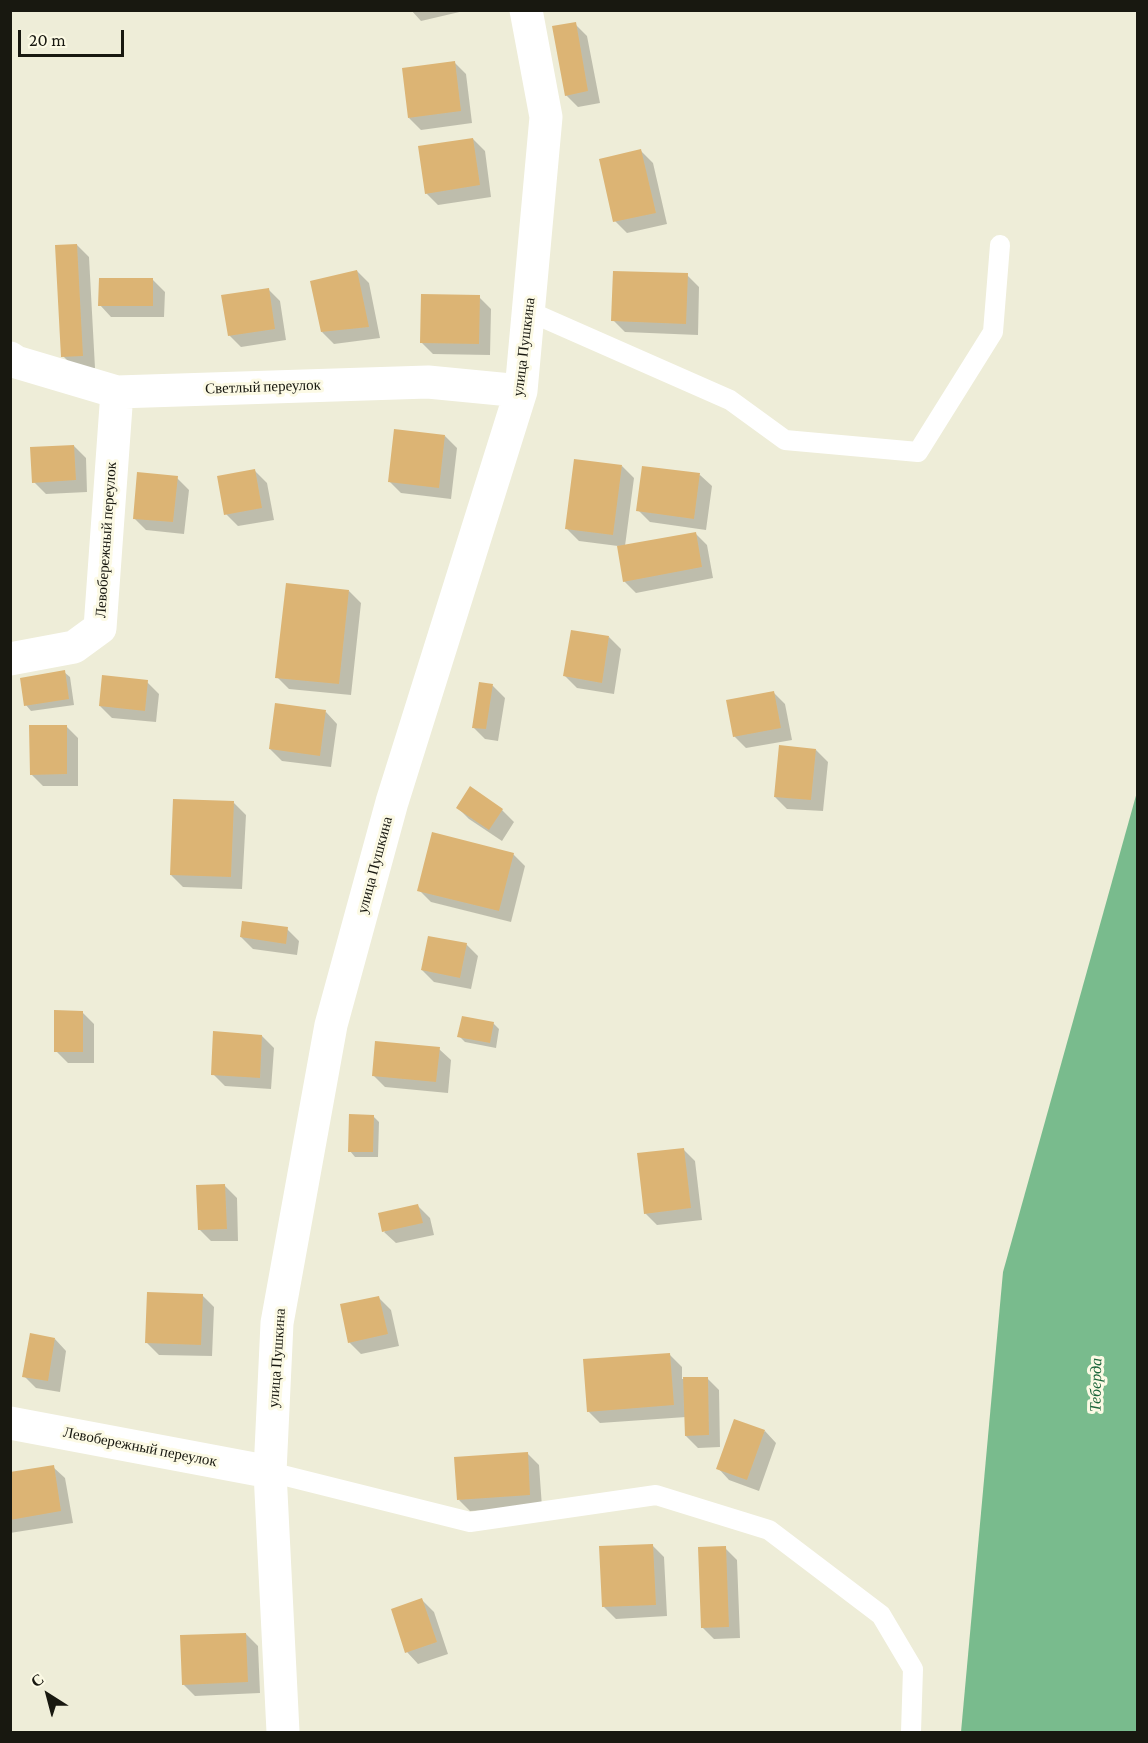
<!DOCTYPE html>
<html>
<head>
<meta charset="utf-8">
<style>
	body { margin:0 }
	#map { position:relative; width:1148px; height:1743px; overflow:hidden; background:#eeedd8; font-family:"Crimson Pro",serif }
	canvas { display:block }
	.frame { position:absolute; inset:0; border:12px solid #181810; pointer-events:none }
	.north { position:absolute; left:18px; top:1665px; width:60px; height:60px; -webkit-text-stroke:4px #fcfae5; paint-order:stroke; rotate:324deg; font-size:16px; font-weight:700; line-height:24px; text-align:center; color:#181810 }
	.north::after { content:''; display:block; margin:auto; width:21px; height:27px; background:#181810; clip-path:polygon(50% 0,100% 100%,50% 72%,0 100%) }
	.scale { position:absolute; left:18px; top:30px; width:106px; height:27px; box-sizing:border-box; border:3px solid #181810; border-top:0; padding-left:8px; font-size:18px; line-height:21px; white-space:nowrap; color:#181810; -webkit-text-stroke:4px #fcfae5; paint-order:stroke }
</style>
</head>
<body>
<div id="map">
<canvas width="1148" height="1743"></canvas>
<div class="frame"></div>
<div class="north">С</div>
<div class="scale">20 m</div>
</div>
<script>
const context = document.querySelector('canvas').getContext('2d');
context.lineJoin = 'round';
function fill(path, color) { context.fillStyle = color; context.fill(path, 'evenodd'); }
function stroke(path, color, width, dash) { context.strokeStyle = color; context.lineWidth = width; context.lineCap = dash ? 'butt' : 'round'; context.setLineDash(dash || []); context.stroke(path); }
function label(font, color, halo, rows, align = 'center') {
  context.font = font + ' "Crimson Pro",serif'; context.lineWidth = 6; context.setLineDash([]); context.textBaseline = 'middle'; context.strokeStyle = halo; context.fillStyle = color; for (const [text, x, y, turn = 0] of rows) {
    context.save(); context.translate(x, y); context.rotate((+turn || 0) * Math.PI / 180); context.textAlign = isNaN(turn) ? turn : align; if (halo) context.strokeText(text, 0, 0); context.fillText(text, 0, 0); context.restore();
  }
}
const water = new Path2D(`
	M 1137,792 L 1137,1732 L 961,1732 L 1003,1272 Z`);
const shadow = new Path2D(`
	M 411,10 L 468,10 L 421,21 Z
	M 575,24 L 587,36 L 600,103 L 578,107 L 566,95 Z
	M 454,62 L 466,74 L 472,123 L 421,130 L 409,118 Z
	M 473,139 L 485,151 L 491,197 L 438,205 L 426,193 Z
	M 641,151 L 653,163 L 667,224 L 627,233 L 615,221 Z
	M 77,245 L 89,257 L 95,368 L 75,368 L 63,356 Z
	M 357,271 L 369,283 L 380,338 L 334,344 L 322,332 Z
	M 687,275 L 699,287 L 698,335 L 625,332 L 613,320 Z
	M 153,280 L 165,292 L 164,317 L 111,317 L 100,305 Z
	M 268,289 L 280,301 L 286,340 L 241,347 L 229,335 Z
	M 479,297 L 491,309 L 490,355 L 433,354 L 421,342 Z
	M 445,436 L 457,448 L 451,499 L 401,493 L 389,481 Z
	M 74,446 L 86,458 L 87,492 L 46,494 L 34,482 Z
	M 622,466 L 634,478 L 625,546 L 695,533 L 707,545 L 713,578 L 636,593 L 624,581 L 618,546 L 579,541 L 567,529 Z
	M 255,471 L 267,483 L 274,520 L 238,526 L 226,514 Z
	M 700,475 L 712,486 L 706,530 L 650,522 L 638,510 Z
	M 177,478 L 189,490 L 184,534 L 146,530 L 134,518 Z
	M 349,591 L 361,603 L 351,695 L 289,689 L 277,677 Z
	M 609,637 L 621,649 L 614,694 L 577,688 L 565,676 Z
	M 64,672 L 70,677 L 74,705 L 31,711 L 26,705 Z
	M 147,682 L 159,694 L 156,722 L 112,718 L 100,706 Z
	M 480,684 L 493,686 L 505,698 L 498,741 L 485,739 L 473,727 Z
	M 773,692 L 785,704 L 792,740 L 746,748 L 734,736 Z
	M 326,712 L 337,724 L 331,767 L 282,761 L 270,749 Z
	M 66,726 L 78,738 L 78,786 L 43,786 L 31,774 Z
	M 816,750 L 828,762 L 823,811 L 787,809 L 775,797 Z
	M 470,788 L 502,810 L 514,822 L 502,841 L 469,819 L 457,807 Z
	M 234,803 L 246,815 L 242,889 L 183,887 L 171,875 Z
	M 513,854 L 525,866 L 511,922 L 431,902 L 419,890 Z
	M 287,929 L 299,941 L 297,955 L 253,949 L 241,937 Z
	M 466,944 L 478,956 L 471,989 L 434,982 L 422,970 Z
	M 82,1012 L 94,1024 L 94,1063 L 68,1063 L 56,1051 Z
	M 493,1023 L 499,1029 L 496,1048 L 465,1042 L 459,1036 Z
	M 262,1036 L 274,1048 L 271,1089 L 225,1086 L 213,1074 Z
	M 439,1049 L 451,1060 L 448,1093 L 385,1087 L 373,1075 Z
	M 373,1116 L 379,1122 L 378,1157 L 355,1157 L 350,1151 Z
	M 683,1149 L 695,1161 L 702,1220 L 657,1225 L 645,1213 Z
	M 225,1186 L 237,1198 L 238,1241 L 211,1241 L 199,1229 Z
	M 418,1206 L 430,1218 L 434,1235 L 396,1243 L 384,1232 Z
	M 202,1295 L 214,1307 L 212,1356 L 159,1355 L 147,1343 Z
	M 379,1298 L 391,1310 L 399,1346 L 361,1354 L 349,1342 Z
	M 55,1339 L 66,1351 L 60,1392 L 36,1388 L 24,1376 Z
	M 670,1355 L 682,1367 L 682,1379 L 707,1378 L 719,1390 L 720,1447 L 698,1448 L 686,1436 L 686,1417 L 600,1423 L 588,1411 Z
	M 765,1431 L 776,1443 L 759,1491 L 729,1480 L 718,1468 Z
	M 527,1453 L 539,1465 L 542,1507 L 470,1511 L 459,1500 Z
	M 53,1467 L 65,1478 L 73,1523 L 10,1533 L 10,1474 Z
	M 652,1545 L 664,1557 L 667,1616 L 616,1619 L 604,1607 Z
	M 725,1548 L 737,1560 L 740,1638 L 714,1639 L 702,1627 Z
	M 422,1600 L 434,1612 L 448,1654 L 418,1664 L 407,1652 Z
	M 246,1634 L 258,1646 L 260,1693 L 195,1696 L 183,1684 Z`);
const building = new Path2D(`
	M 576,22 L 588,91 L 565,96 L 552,26 Z
	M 455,61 L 461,111 L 408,118 L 402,68 Z
	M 473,138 L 480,185 L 425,194 L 418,146 Z
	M 641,149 L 656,213 L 613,222 L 599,159 Z
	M 77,244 L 83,356 L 61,357 L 55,245 Z
	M 357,270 L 369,327 L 321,332 L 310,281 Z
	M 613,271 L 688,273 L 686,324 L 611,321 Z
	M 99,278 L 153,278 L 153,306 L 98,306 Z
	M 269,288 L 275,329 L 228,336 L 221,295 Z
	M 421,294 L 480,295 L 479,344 L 420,343 Z
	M 394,429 L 445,435 L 439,488 L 388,482 Z
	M 74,445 L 76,480 L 32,483 L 30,447 Z
	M 574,459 L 622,465 L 613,535 L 565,529 Z
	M 642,466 L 700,473 L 694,519 L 636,511 Z
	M 255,469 L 262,508 L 224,515 L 217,476 Z
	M 137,472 L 178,476 L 173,522 L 133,519 Z
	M 696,532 L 702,567 L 623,582 L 617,546 Z
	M 286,583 L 349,590 L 339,684 L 275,678 Z
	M 571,630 L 609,636 L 602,683 L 563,676 Z
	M 65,670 L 69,699 L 24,706 L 20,678 Z
	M 102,675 L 148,680 L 145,711 L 99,706 Z
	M 479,682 L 493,684 L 486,729 L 472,728 Z
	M 774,691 L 781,728 L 733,737 L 726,700 Z
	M 275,703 L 326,710 L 320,756 L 269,749 Z
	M 29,725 L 67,725 L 67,774 L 30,775 Z
	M 779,745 L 816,749 L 811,800 L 774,797 Z
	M 470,786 L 503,809 L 489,830 L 456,808 Z
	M 173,799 L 234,801 L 231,877 L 170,875 Z
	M 432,832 L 514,853 L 499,911 L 417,891 Z
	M 242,921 L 288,927 L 286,944 L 240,937 Z
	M 428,936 L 467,943 L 460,978 L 421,970 Z
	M 54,1010 L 83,1011 L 83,1052 L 54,1052 Z
	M 462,1016 L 494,1022 L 490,1043 L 457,1037 Z
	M 213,1031 L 262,1035 L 260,1078 L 211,1075 Z
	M 375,1041 L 440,1047 L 436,1082 L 372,1076 Z
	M 349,1114 L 374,1115 L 373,1152 L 348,1152 Z
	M 684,1148 L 691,1208 L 644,1214 L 637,1153 Z
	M 225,1184 L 227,1229 L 198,1230 L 196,1185 Z
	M 418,1204 L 423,1223 L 382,1232 L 378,1213 Z
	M 147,1292 L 203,1294 L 201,1345 L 145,1343 Z
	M 379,1296 L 388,1334 L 348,1343 L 340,1304 Z
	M 30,1333 L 55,1338 L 48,1381 L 22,1377 Z
	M 670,1353 L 674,1405 L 587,1412 L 583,1359 Z
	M 683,1377 L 708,1377 L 709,1435 L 685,1436 Z
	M 734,1419 L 765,1430 L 747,1480 L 716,1469 Z
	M 528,1452 L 530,1495 L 457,1500 L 454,1457 Z
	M 54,1465 L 61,1511 L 10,1520 L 10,1472 Z
	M 653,1544 L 656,1605 L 602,1607 L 599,1546 Z
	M 726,1546 L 729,1627 L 701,1628 L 698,1547 Z
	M 422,1598 L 437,1642 L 405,1653 L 391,1609 Z
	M 246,1633 L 248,1682 L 182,1685 L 180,1635 Z`);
const service = new Path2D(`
	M 528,311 L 730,400 L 785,440 L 918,452 L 993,332 L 1000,245
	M 270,1472 L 470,1522 L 656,1495 L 769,1530 L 881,1615 L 913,1669 L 911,1732`);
const minor = new Path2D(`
	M 10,358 L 16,362 L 117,392 L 428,382 L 521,391
	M 10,659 L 74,647 L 100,628 L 117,392
	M 10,1423 L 270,1472
	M 283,1732 L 270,1472 L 277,1323 L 331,1025 L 392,802 L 521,391 L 546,117 L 526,10`);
const streetNames = [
	["улица Пушкина",524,347,-83],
	["Светлый переулок",263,387,-2],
	["Левобережный переулок",106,540,-86],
	["улица Пушкина",375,865,-75],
	["улица Пушкина",277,1358,-86],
	["Левобережный переулок",140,1447,11]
];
const waterNames = [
	["Теберда",1096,1385,-89]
];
fill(water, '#79bb8d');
fill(shadow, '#0003');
fill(building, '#dcb474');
stroke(service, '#fff', 20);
stroke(minor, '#fff', 33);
label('15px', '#181810', '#fcfae5', streetNames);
label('italic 16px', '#1d663b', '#fcfae5', waterNames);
</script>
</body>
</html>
